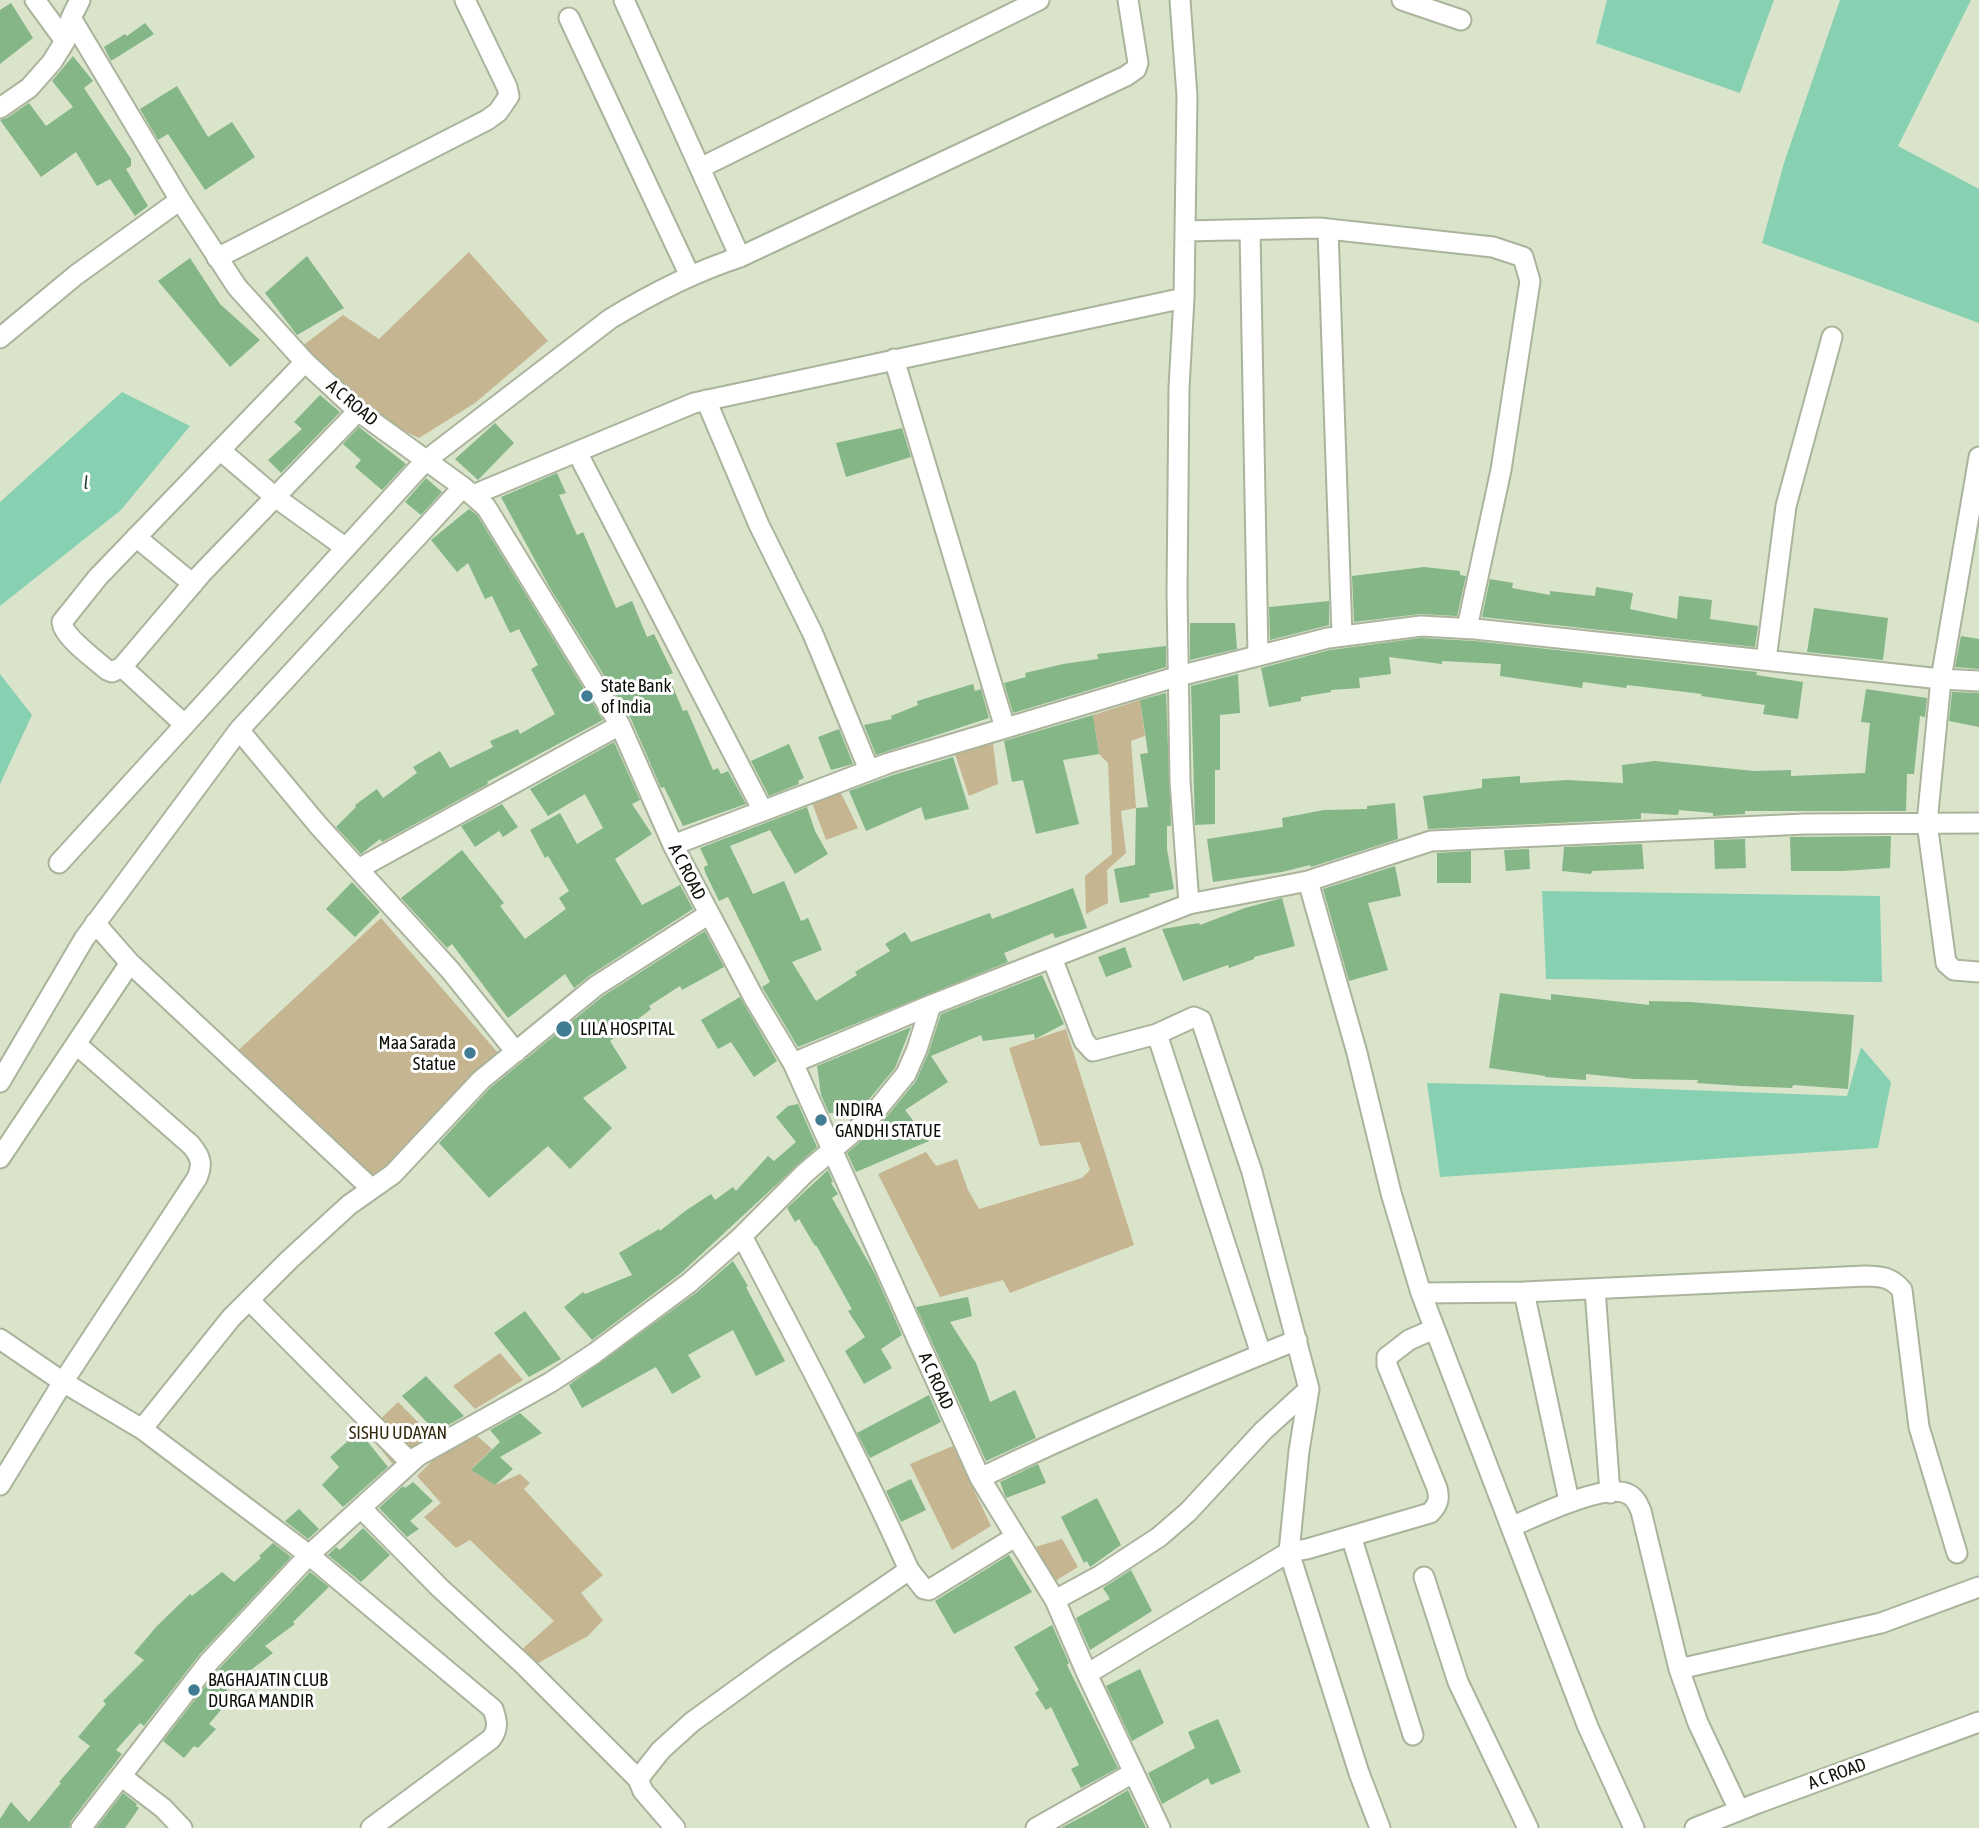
<!DOCTYPE html>
<html>
<head>
<meta charset="utf-8">
<style>
	body { margin:0 }
	canvas { display:block; background:#d9e4cb }
</style>
</head>
<body>
<canvas width="1979" height="1828"></canvas>
<script>
const context = document.querySelector('canvas').getContext('2d');
context.lineJoin = 'round';
function fill(path, color) { context.fillStyle = color; context.fill(path, 'evenodd'); }
function stroke(path, color, width, dash) { context.strokeStyle = color; context.lineWidth = width; context.lineCap = dash ? 'butt' : 'round'; context.setLineDash(dash || []); context.stroke(path); }
function label(font, color, halo, rows, align = 'center') {
  context.font = font + ' "Asap Condensed",sans-serif'; context.lineWidth = 6; context.setLineDash([]); context.textBaseline = 'middle'; context.strokeStyle = halo; context.fillStyle = color; for (const [text, x, y, turn = 0] of rows) {
    context.save(); context.translate(x, y); context.rotate((+turn || 0) * Math.PI / 180); context.textAlign = isNaN(turn) ? turn : align; if (halo) context.strokeText(text, 0, 0); context.fillText(text, 0, 0); context.restore();
  }
}
const green = new Path2D(`
	M 469,252 L 548,341 L 475,403 L 419,438 L 361,411 L 301,347 L 343,315 L 379,339 Z
	M 1140,700 L 1145,736 L 1131,741 L 1136,808 L 1121,811 L 1126,853 L 1107,870 L 1108,903 L 1086,914 L 1085,876 L 1112,854 L 1108,763 L 1099,754 L 1093,715 Z
	M 993,744 L 998,784 L 969,796 L 954,751 Z
	M 839,789 L 858,828 L 826,840 L 811,800 Z
	M 381,918 L 499,1054 L 363,1188 L 230,1058 Z
	M 1066,1029 L 1134,1245 L 1010,1293 L 1003,1280 L 940,1297 L 878,1174 L 926,1152 L 936,1166 L 957,1159 L 968,1190 L 979,1209 L 1082,1178 L 1090,1170 L 1080,1142 L 1040,1146 L 1009,1048 Z
	M 500,1353 L 523,1380 L 475,1409 L 453,1386 Z
	M 398,1402 L 432,1436 L 395,1467 L 367,1432 Z
	M 476,1435 L 492,1449 L 471,1470 L 495,1485 L 520,1474 L 530,1483 L 524,1489 L 603,1575 L 581,1593 L 603,1620 L 588,1636 L 527,1669 L 512,1658 L 554,1621 L 470,1540 L 456,1548 L 424,1517 L 441,1503 L 417,1476 L 435,1458 Z
	M 953,1446 L 991,1526 L 952,1550 L 910,1464 Z
	M 1062,1539 L 1078,1567 L 1052,1583 L 1032,1548 Z`);
const water = new Path2D(`
	M 1607,0 L 1774,0 L 1740,93 L 1596,43 Z
	M 1840,0 L 1971,0 L 1898,146 L 1979,189 L 1979,323 L 1762,243 L 1784,163 Z
	M 122,392 L 190,426 L 121,510 L 0,606 L 0,502 Z
	M 0,674 L 32,715 L 0,784 Z
	M 1542,891 L 1880,896 L 1882,982 L 1546,979 Z
	M 1861,1047 L 1891,1082 L 1878,1148 L 1440,1177 L 1427,1083 L 1608,1087 L 1847,1096 Z`);
const building = new Path2D(`
	M 11,3 L 33,38 L 0,64 L 0,10 Z
	M 145,23 L 154,34 L 111,61 L 104,47 L 125,34 L 127,36 Z
	M 73,56 L 93,81 L 84,88 L 131,159 L 131,166 L 126,169 L 148,206 L 135,216 L 110,179 L 97,186 L 76,152 L 41,177 L 0,120 L 7,118 L 29,103 L 46,126 L 73,107 L 52,81 Z
	M 177,86 L 208,137 L 232,122 L 255,157 L 205,190 L 168,134 L 158,140 L 140,109 Z
	M 307,256 L 344,308 L 297,335 L 265,293 Z
	M 190,258 L 220,304 L 260,340 L 230,367 L 158,281 Z
	M 320,395 L 340,412 L 281,473 L 268,460 L 302,429 L 294,422 Z
	M 495,423 L 514,443 L 478,480 L 455,459 Z
	M 359,427 L 406,464 L 382,490 L 355,467 L 361,460 L 343,444 Z
	M 902,428 L 911,457 L 846,477 L 836,443 Z
	M 557,473 L 566,493 L 559,495 L 577,535 L 583,532 L 616,608 L 632,601 L 647,637 L 654,634 L 673,673 L 668,675 L 683,711 L 687,710 L 713,770 L 718,768 L 721,774 L 728,771 L 746,804 L 683,826 L 664,787 L 661,788 L 631,719 L 550,588 L 501,497 Z
	M 426,478 L 442,492 L 421,515 L 405,502 Z
	M 469,509 L 477,515 L 603,720 L 487,782 L 488,784 L 382,842 L 380,839 L 361,854 L 336,827 L 356,807 L 355,805 L 377,789 L 383,798 L 417,773 L 413,767 L 440,751 L 450,768 L 493,747 L 490,741 L 518,729 L 520,734 L 555,714 L 531,669 L 538,665 L 519,629 L 510,633 L 492,596 L 485,599 L 468,563 L 457,572 L 431,540 Z
	M 1424,567 L 1460,571 L 1460,575 L 1466,576 L 1457,616 L 1420,614 L 1354,622 L 1352,576 Z
	M 1490,579 L 1513,583 L 1512,588 L 1550,595 L 1550,591 L 1595,596 L 1596,587 L 1633,593 L 1630,609 L 1677,619 L 1679,596 L 1712,600 L 1710,619 L 1758,626 L 1755,647 L 1482,617 Z
	M 1329,601 L 1329,625 L 1270,640 L 1269,607 Z
	M 1814,608 L 1888,618 L 1883,660 L 1807,652 Z
	M 1190,623 L 1235,623 L 1237,649 L 1190,660 Z
	M 1961,636 L 1979,639 L 1979,669 L 1955,667 Z
	M 1421,638 L 1474,641 L 1757,672 L 1756,675 L 1803,682 L 1798,719 L 1763,714 L 1765,705 L 1701,696 L 1702,694 L 1627,685 L 1626,688 L 1583,682 L 1582,688 L 1500,676 L 1501,664 L 1442,661 L 1442,664 L 1389,657 L 1391,674 L 1359,678 L 1360,688 L 1331,690 L 1331,692 L 1301,697 L 1301,701 L 1269,707 L 1261,668 L 1330,650 Z
	M 1166,646 L 1166,667 L 1013,713 L 1004,683 L 1026,677 L 1025,673 L 1063,664 L 1098,659 L 1097,654 Z
	M 1238,674 L 1240,713 L 1220,715 L 1220,770 L 1215,770 L 1215,824 L 1195,825 L 1191,686 Z
	M 973,684 L 975,691 L 981,689 L 989,718 L 876,755 L 864,725 L 892,719 L 891,716 L 918,705 L 917,701 Z
	M 1866,689 L 1927,698 L 1925,717 L 1920,716 L 1914,774 L 1907,774 L 1906,811 L 1745,811 L 1745,814 L 1713,816 L 1713,813 L 1679,810 L 1678,815 L 1641,813 L 1641,819 L 1428,829 L 1423,796 L 1482,788 L 1482,779 L 1520,776 L 1520,783 L 1567,780 L 1623,783 L 1622,765 L 1655,761 L 1754,771 L 1791,770 L 1791,776 L 1865,773 L 1870,723 L 1861,722 Z
	M 1952,692 L 1979,693 L 1979,727 L 1949,721 Z
	M 1166,693 L 1171,826 L 1167,826 L 1167,849 L 1174,889 L 1149,894 L 1150,897 L 1120,903 L 1114,869 L 1135,865 L 1136,808 L 1148,807 L 1140,754 L 1148,753 L 1140,700 Z
	M 1093,715 L 1099,754 L 1063,760 L 1079,824 L 1036,834 L 1023,780 L 1012,782 L 1004,741 Z
	M 839,729 L 853,764 L 831,770 L 818,737 Z
	M 614,742 L 640,800 L 632,804 L 652,834 L 615,859 L 642,905 L 680,885 L 693,909 L 589,976 L 574,988 L 565,974 L 508,1018 L 452,944 L 447,948 L 401,898 L 462,850 L 504,903 L 500,906 L 525,939 L 566,909 L 559,898 L 569,891 L 548,856 L 545,858 L 530,830 L 560,813 L 577,844 L 603,828 L 585,794 L 548,816 L 530,789 Z
	M 789,744 L 804,778 L 798,781 L 799,784 L 769,796 L 751,761 Z
	M 953,757 L 969,809 L 925,820 L 921,807 L 866,831 L 849,791 L 893,775 Z
	M 1395,803 L 1398,839 L 1311,867 L 1310,865 L 1282,872 L 1213,882 L 1207,839 L 1283,827 L 1282,818 L 1324,810 L 1367,809 L 1367,806 Z
	M 502,804 L 518,827 L 503,837 L 499,831 L 475,847 L 461,826 Z
	M 807,807 L 815,831 L 828,854 L 795,874 L 770,830 L 730,846 L 753,894 L 784,881 L 801,921 L 808,918 L 822,950 L 792,962 L 816,1001 L 857,975 L 855,972 L 890,951 L 885,944 L 905,932 L 911,942 L 990,913 L 992,919 L 1073,888 L 1087,928 L 1055,938 L 1053,933 L 1004,953 L 1008,962 L 798,1047 L 762,987 L 770,982 L 728,897 L 719,901 L 705,872 L 704,867 L 708,865 L 700,848 Z
	M 1891,836 L 1890,868 L 1842,871 L 1791,871 L 1790,837 Z
	M 1745,839 L 1746,868 L 1715,869 L 1714,840 Z
	M 1642,844 L 1644,869 L 1592,871 L 1591,874 L 1562,871 L 1564,847 Z
	M 1529,849 L 1530,869 L 1506,871 L 1504,850 Z
	M 1471,851 L 1471,883 L 1437,883 L 1437,853 Z
	M 1395,866 L 1401,896 L 1368,903 L 1388,970 L 1349,981 L 1323,889 Z
	M 352,882 L 380,912 L 355,937 L 326,909 Z
	M 1282,898 L 1295,946 L 1254,957 L 1254,959 L 1229,968 L 1228,965 L 1183,981 L 1162,929 L 1199,923 L 1200,925 L 1245,908 Z
	M 705,931 L 724,967 L 682,990 L 680,986 L 649,1006 L 651,1009 L 610,1041 L 627,1068 L 583,1098 L 612,1128 L 570,1169 L 548,1146 L 489,1198 L 439,1143 L 489,1089 L 603,996 Z
	M 1125,947 L 1132,967 L 1106,977 L 1098,957 Z
	M 1042,975 L 1064,1024 L 1035,1039 L 1034,1034 L 983,1041 L 981,1035 L 931,1056 L 948,1082 L 905,1110 L 929,1141 L 856,1172 L 847,1153 L 879,1126 L 916,1081 L 928,1054 L 941,1014 Z
	M 1500,993 L 1551,1000 L 1551,994 L 1649,1005 L 1649,1001 L 1690,1002 L 1854,1015 L 1848,1089 L 1793,1085 L 1792,1088 L 1742,1086 L 1697,1083 L 1698,1080 L 1634,1079 L 1586,1074 L 1586,1080 L 1545,1077 L 1545,1076 L 1489,1068 Z
	M 740,997 L 777,1061 L 754,1077 L 731,1042 L 718,1049 L 701,1020 Z
	M 911,1027 L 895,1068 L 861,1109 L 856,1114 L 829,1113 L 821,1095 L 817,1066 Z
	M 798,1104 L 817,1147 L 681,1273 L 592,1340 L 564,1307 L 583,1292 L 585,1294 L 632,1275 L 619,1253 L 659,1229 L 660,1231 L 685,1211 L 711,1194 L 715,1200 L 733,1187 L 736,1191 L 768,1156 L 774,1161 L 796,1142 L 776,1117 L 788,1106 Z
	M 828,1170 L 833,1182 L 831,1183 L 838,1194 L 832,1198 L 875,1274 L 902,1335 L 881,1349 L 892,1368 L 864,1384 L 845,1351 L 865,1337 L 848,1311 L 852,1309 L 816,1245 L 815,1246 L 799,1219 L 795,1222 L 787,1208 Z
	M 733,1261 L 748,1286 L 746,1287 L 785,1361 L 756,1376 L 733,1330 L 688,1355 L 701,1377 L 672,1394 L 656,1367 L 582,1408 L 569,1385 L 696,1293 Z
	M 968,1297 L 972,1316 L 950,1322 L 976,1363 L 990,1402 L 1015,1390 L 1036,1438 L 986,1461 L 916,1307 Z
	M 525,1311 L 561,1359 L 529,1377 L 494,1333 Z
	M 426,1376 L 464,1416 L 436,1432 L 402,1396 Z
	M 929,1395 L 941,1422 L 870,1458 L 857,1433 Z
	M 520,1413 L 542,1433 L 500,1457 L 513,1469 L 495,1485 L 471,1470 L 500,1442 L 490,1430 Z
	M 359,1431 L 388,1467 L 343,1507 L 322,1485 L 339,1467 L 330,1457 Z
	M 1038,1464 L 1046,1483 L 1006,1498 L 1000,1482 Z
	M 911,1479 L 926,1510 L 901,1522 L 886,1491 Z
	M 413,1482 L 433,1501 L 410,1521 L 419,1529 L 407,1537 L 379,1508 L 403,1486 L 405,1488 Z
	M 1097,1498 L 1121,1545 L 1090,1567 L 1087,1561 L 1084,1563 L 1061,1517 Z
	M 299,1509 L 319,1529 L 308,1539 L 285,1521 Z
	M 360,1525 L 390,1555 L 361,1582 L 328,1555 L 336,1547 L 340,1550 L 363,1528 Z
	M 273,1543 L 291,1557 L 200,1654 L 144,1726 L 140,1723 L 116,1750 L 122,1754 L 71,1821 L 69,1828 L 0,1828 L 0,1819 L 11,1802 L 29,1822 L 61,1783 L 59,1782 L 90,1746 L 78,1737 L 106,1704 L 103,1701 L 144,1660 L 134,1653 L 157,1626 L 190,1594 L 192,1596 L 222,1572 L 234,1582 L 261,1558 L 259,1556 Z
	M 1009,1555 L 1032,1592 L 954,1634 L 935,1601 Z
	M 1131,1570 L 1152,1611 L 1090,1650 L 1076,1618 L 1110,1599 L 1103,1588 Z
	M 310,1572 L 329,1587 L 293,1622 L 295,1624 L 265,1646 L 273,1653 L 226,1689 L 233,1696 L 209,1724 L 216,1729 L 198,1748 L 194,1746 L 184,1758 L 163,1741 L 218,1670 Z
	M 1052,1625 L 1069,1663 L 1067,1665 L 1118,1768 L 1081,1788 L 1071,1769 L 1079,1765 L 1051,1707 L 1046,1710 L 1035,1693 L 1039,1690 L 1014,1647 Z
	M 1140,1669 L 1164,1723 L 1132,1741 L 1106,1686 Z
	M 1218,1719 L 1241,1772 L 1211,1785 L 1208,1778 L 1162,1804 L 1148,1773 L 1195,1748 L 1188,1732 Z
	M 1128,1790 L 1146,1828 L 1061,1828 L 1093,1811 Z
	M 123,1793 L 137,1804 L 136,1806 L 139,1808 L 125,1828 L 96,1828 Z`);
const minor = new Path2D(`
	M 35,0 L 65,41
	M 624,0 L 740,257
	M 1180,0 L 1187,96 L 1184,298 L 1179,388 L 1177,592 L 1180,781 L 1189,904
	M 1402,0 L 1461,20
	M 71,18 L 180,200 L 237,287 L 305,362 L 358,411 L 463,487 L 486,507 L 620,725 L 673,845 L 754,998 L 793,1063 L 980,1478 L 1055,1600 L 1087,1674 L 1160,1828
	M 569,18 L 690,276
	M 0,108 L 29,88 L 52,62 L 65,41 L 71,18 L 80,0
	M 700,168 L 1039,0
	M 1328,229 L 1342,636
	M 1250,230 L 1258,656
	M 1185,231 L 1319,228 L 1493,247 L 1523,257 L 1530,281 L 1501,470 L 1467,628
	M 217,258 L 487,120 L 498,112 L 509,96 L 507,87 L 465,0
	M 0,338 L 76,275 L 180,200
	M 894,359 L 1005,728
	M 706,400 L 759,525 L 813,634 L 869,770
	M 220,450 L 275,497 L 346,548
	M 577,452 L 763,811
	M 1979,457 L 1941,679 L 1927,823 L 1946,963 L 1954,970 L 1979,972
	M 473,495 L 694,403 L 1184,298
	M 136,537 L 193,584
	M 1766,660 L 1786,506 L 1832,337
	M 122,667 L 112,672 L 107,670 C 95,659 63,637 62,622 L 98,577 L 305,362
	M 185,725 L 122,667 L 201,574 L 358,411
	M 239,730 L 318,825 L 358,869
	M 673,845 L 889,763 L 1179,676 L 1328,638 L 1421,626 L 1475,629 L 1941,679 L 1979,681
	M 59,863 L 425,461 L 610,319 C 651,294 694,272 740,257 L 1126,76 L 1136,69 L 1138,63 L 1128,0
	M 1308,881 L 1357,1053 L 1391,1193 L 1421,1293 L 1524,1292 L 1865,1276 C 1881,1276 1891,1277 1902,1290 L 1919,1427 L 1957,1553
	M 1052,958 L 1084,1041 L 1093,1051 L 1157,1034 L 1261,1354
	M 130,963 L 372,1189
	M 1157,1034 L 1194,1017 L 1201,1020 L 1252,1172 L 1309,1389 L 1299,1451 L 1289,1552 L 1359,1773 L 1380,1828
	M 516,1052 L 450,970 L 358,869 L 620,725
	M 793,1063 L 931,1005
	M 0,1082 L 84,939 L 239,730 L 463,487
	M 0,1158 L 130,963 L 95,923
	M 1595,1289 L 1610,1493
	M 1524,1292 L 1569,1501
	M 1421,1293 L 1511,1527
	M 249,1300 L 410,1462
	M 0,1339 L 63,1382 L 142,1429 L 309,1555 L 493,1709 C 497,1721 499,1728 491,1739 L 371,1828
	M 142,1429 L 231,1318 L 289,1260 L 349,1205 L 393,1174 L 481,1080 L 596,986 L 709,914
	M 980,1478 C 1084,1428 1190,1383 1297,1340
	M 0,1485 L 63,1382 L 197,1178 C 203,1164 201,1157 191,1145 L 76,1044
	M 361,1508 L 440,1588 L 524,1665 L 638,1779
	M 1351,1536 L 1413,1735
	M 909,1570 L 924,1589 L 929,1590 L 1015,1537
	M 1424,1577 L 1458,1682 L 1528,1828
	M 1055,1600 L 1101,1575 L 1159,1537 L 1188,1512 L 1263,1431 L 1309,1389
	M 1679,1669 L 1881,1623 L 1979,1587
	M 1087,1674 L 1289,1552 L 1307,1549 L 1430,1513 C 1438,1505 1440,1499 1437,1488 L 1387,1365 L 1387,1357 L 1409,1340 L 1434,1329
	M 121,1776 L 163,1808 L 182,1828
	M 81,1828 L 209,1662 L 309,1555 L 418,1456 L 551,1382 L 595,1353 L 689,1283 L 742,1236 L 805,1173 L 870,1118 L 906,1074 L 917,1049 L 931,1005 L 1189,904 L 1308,881 L 1431,841 L 1805,824 L 1979,823
	M 675,1828 L 643,1791 L 638,1779 L 661,1750 L 692,1722 L 775,1662 L 909,1570 C 858,1456 800,1346 742,1236
	M 1036,1828 L 1133,1773
	M 1634,1828 L 1588,1727 L 1511,1527 C 1534,1517 1605,1482 1628,1494 C 1635,1497 1638,1504 1641,1511 L 1679,1669 L 1698,1723 L 1739,1810
	M 1695,1828 L 1758,1803 L 1979,1722`);
const markers = [
	[587,696,7,"#407c94"],
	[564,1029,9,"#407c94"],
	[470,1053,7,"#407c94"],
	[821,1120,7,"#407c94"],
	[194,1690,7,"#407c94"]
];
const streetNames = [
	["A C ROAD",352,403,40],
	["A C ROAD",687,872,63],
	["A C ROAD",936,1381,66],
	["A C ROAD",1837,1774,-20]
];
const poiNames = [
	["State Bank",601,686],
	["of India",601,707],
	["LILA HOSPITAL",580,1029],
	["Maa Sarada",456,1043,"right"],
	["Statue",456,1064,"right"],
	["INDIRA",835,1110],
	["GANDHI STATUE",835,1131],
	["BAGHAJATIN CLUB",208,1680],
	["DURGA MANDIR",208,1701]
];
const parkNames = [
	["SISHU UDAYAN",398,1433]
];
const waterNames = [
	["l",86,483]
];
fill(green, '#c6b591');
fill(water, '#87d0b2');
fill(building, '#84b688');
stroke(minor, '#aab49c', 23);
stroke(minor, '#fff', 19);
for (const [x, y, r, color] of markers) { const dot = new Path2D(); dot.arc(x, y, r, 0, 2 * Math.PI); context.fillStyle = color; context.fill(dot); stroke(dot, '#fff', 2.5); }
label('18px', '#0c1008', '#fff', streetNames);
label('18px', '#0c1008', '#fff', poiNames, 'left');
label('18px', '#35290d', '#fff', parkNames);
label('italic 19px', '#193b2e', '#fff', waterNames);
</script>
</body>
</html>
